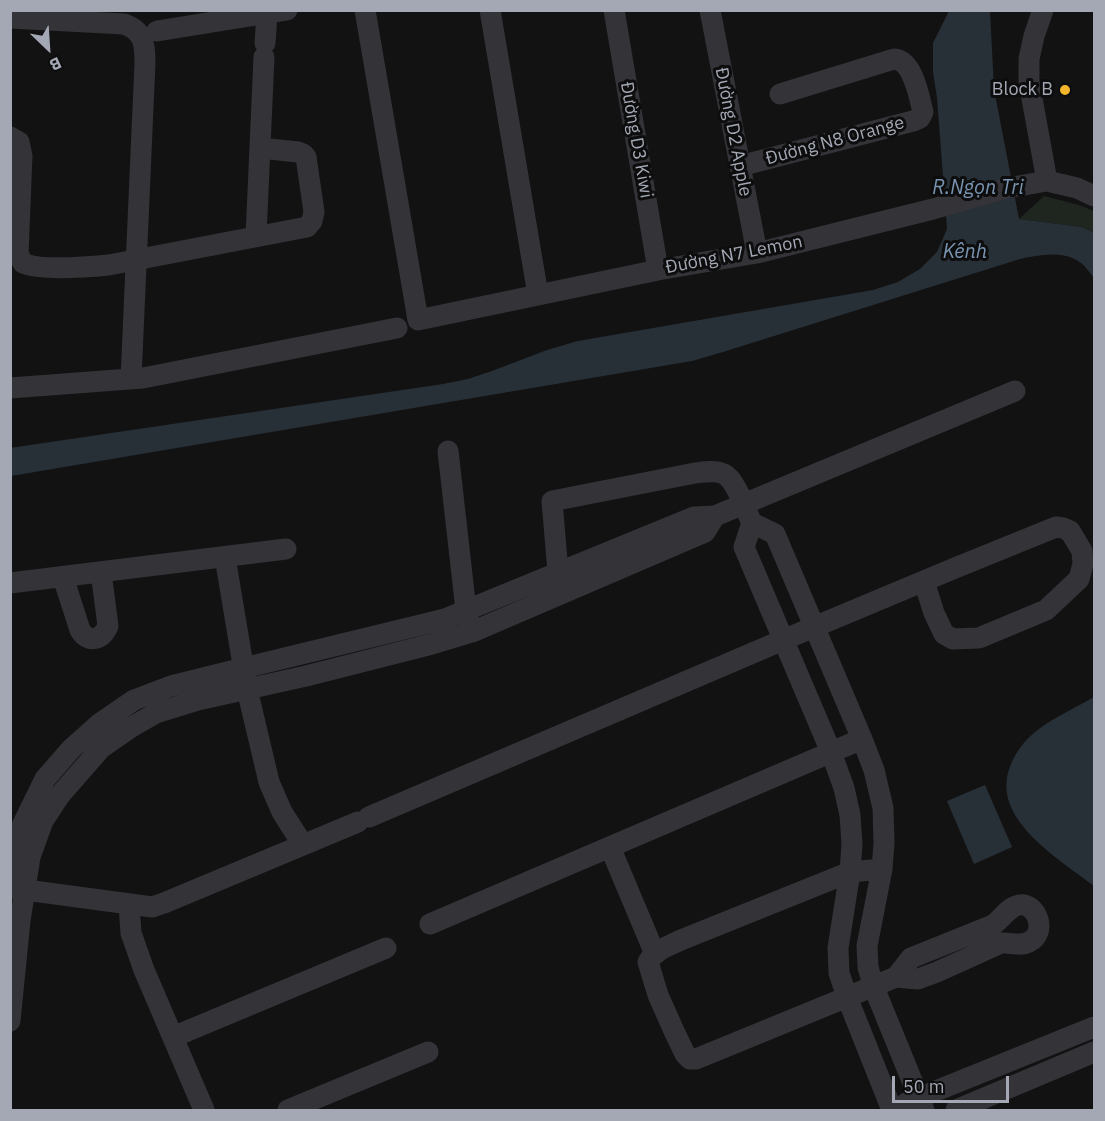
<!DOCTYPE html>
<html>
<head>
<meta charset="utf-8">
<style>
	body { margin:0 }
	#map { position:relative; width:1105px; height:1121px; overflow:hidden; background:#121213; font-family:"IBM Plex Sans",sans-serif }
	canvas { display:block }
	.frame { position:absolute; inset:0; border:12px solid #a3a8b4; pointer-events:none }
	.north { position:absolute; left:18px; top:18px; width:60px; height:60px; -webkit-text-stroke:4px #0d0d0e; paint-order:stroke; rotate:155deg; font-size:16px; font-weight:700; line-height:24px; text-align:center; color:#a3a8b4 }
	.north::after { content:''; display:block; margin:auto; width:21px; height:27px; background:#a3a8b4; clip-path:polygon(50% 0,100% 100%,50% 72%,0 100%) }
	.scale { position:absolute; left:892px; top:1076px; width:117px; height:27px; box-sizing:border-box; border:3px solid #a3a8b4; border-top:0; padding-left:8px; font-size:18px; line-height:21px; white-space:nowrap; color:#a3a8b4; -webkit-text-stroke:4px #0d0d0e; paint-order:stroke }
</style>
</head>
<body>
<div id="map">
<canvas width="1105" height="1121"></canvas>
<div class="frame"></div>
<div class="north">B</div>
<div class="scale">50 m</div>
</div>
<script>
const context = document.querySelector('canvas').getContext('2d');
context.lineJoin = 'round';
function fill(path, color) { context.fillStyle = color; context.fill(path, 'evenodd'); }
function stroke(path, color, width, dash) { context.strokeStyle = color; context.lineWidth = width; context.lineCap = dash ? 'butt' : 'round'; context.setLineDash(dash || []); context.stroke(path); }
function label(font, color, halo, rows, align = 'center') {
  context.font = font + ' "IBM Plex Sans",sans-serif'; context.lineWidth = 6; context.setLineDash([]); context.textBaseline = 'middle'; context.strokeStyle = halo; context.fillStyle = color; for (const [text, x, y, turn = 0] of rows) {
    context.save(); context.translate(x, y); context.rotate((+turn || 0) * Math.PI / 180); context.textAlign = isNaN(turn) ? turn : align; if (halo) context.strokeText(text, 0, 0); context.fillText(text, 0, 0); context.restore();
  }
}
const green = new Path2D(`
	M 1044,196 L 1079,205 L 1094,211 L 1094,233 L 1082,227 L 1019,219 Z`);
const water = new Path2D(`
	M 949,11 L 990,11 L 994,89 L 1019,219 L 1082,227 L 1094,233 L 1094,278 C 1090,273 1086,267 1081,263 C 1064,250 1039,255 1020,259 L 723,352 L 692,361 L 11,476 L 10,448 L 443,384 L 468,379 L 492,371 L 547,350 L 578,341 L 873,290 L 898,282 L 920,269 L 937,252 L 947,229 L 937,98 L 933,72 L 933,43 Z
	M 1094,697 L 1094,886 C 1062,861 995,822 1008,773 C 1013,755 1024,740 1039,729 C 1055,717 1077,707 1094,697 Z
	M 985,785 L 1012,847 L 974,864 L 947,801 Z`);
const minor = new Path2D(`
	M 365,10 L 418,320 L 658,270 L 757,253 L 933,209 L 1007,188 L 1047,181 L 1077,188 L 1094,196
	M 490,10 L 538,295
	M 614,10 L 658,270
	M 710,10 L 757,253
	M 1043,10 L 1034,36 L 1029,59 L 1029,82 L 1047,181
	M 10,18 L 124,24 C 144,31 145,44 145,63 L 131,379
	M 157,31 L 287,10
	M 265,43 L 267,14
	M 10,137 L 19,142 L 22,156 L 18,254 L 23,263 C 41,271 88,267 109,265 L 307,227 L 312,221 L 314,212 L 306,157 L 303,154 L 298,152 L 260,148
	M 740,166 L 913,121 L 920,118 L 923,112 C 919,96 913,60 894,59 L 780,94
	M 256,236 L 264,57
	M 10,388 L 143,378 L 397,328
	M 448,451 L 466,610 L 469,622
	M 752,523 L 775,534 L 862,739 L 874,770 L 883,808 L 884,843 L 882,869 L 867,946 L 868,967 L 873,985 L 924,1110
	M 225,557 L 247,689 L 269,782 L 282,812 L 303,845
	M 558,572 L 552,501 L 695,473 C 704,472 715,470 724,474 C 736,480 746,511 752,523 L 744,547 L 831,752 L 844,788 L 850,815 L 852,844 L 850,872 L 838,948 L 839,973 L 847,997 L 892,1110
	M 63,577 L 80,630 C 88,644 102,640 108,626 L 101,572
	M 10,583 L 286,549
	M 369,817 L 783,640 L 955,568 L 1056,527 L 1063,528 L 1070,531 L 1082,551 L 1083,564 L 1079,579 L 1046,610 L 979,638 L 953,639 L 944,634 L 934,613 L 924,581
	M 610,847 L 655,954
	M 882,869 L 850,872 L 681,940 C 669,946 655,950 648,962 L 658,995 L 674,1031 L 685,1054 L 690,1059 L 696,1059 L 896,977 L 918,979 L 937,972 L 1001,943 C 1011,942 1019,947 1029,942 C 1048,933 1037,902 1019,905 C 1008,907 1002,919 993,925 L 911,958 L 896,977
	M 10,871 L 16,838 L 45,779 L 72,748 L 99,724 L 134,700 L 171,686 L 215,675 L 445,619 L 694,517 L 715,516 L 1015,391
	M 11,888 L 152,907 L 164,903 L 358,822
	M 129,905 L 131,933 L 144,970 L 204,1110
	M 430,924 L 862,739
	M 10,1021 L 20,921 L 30,857 L 43,821 L 60,795 L 101,748 L 130,728 L 156,713 L 198,700 L 306,676 L 432,644 L 472,632 L 705,532 L 715,516
	M 173,1037 L 386,948
	M 906,1103 L 1094,1027
	M 288,1110 L 428,1052
	M 956,1110 L 1094,1052`);
const markers = [
	[1065,90,6,"#f1b62c"]
];
const poiNames = [
	["Block B",1053,90]
];
const streetNames = [
	["Đường D2 Apple",733,132,79],
	["Đường D3 Kiwi",636,140,80],
	["Đường N8 Orange",835,141,-15],
	["Đường N7 Lemon",734,255,-11]
];
const waterNames = [
	["R.Ngọn Tri",978,188],
	["Kênh",965,252]
];
fill(green, '#1e261f');
fill(water, '#283037');
stroke(minor, '#333338', 21);
for (const [x, y, r, color] of markers) { const dot = new Path2D(); dot.arc(x, y, r, 0, 2 * Math.PI); context.fillStyle = color; context.fill(dot); stroke(dot, '#0d0d0e', 2); }
label('18px', '#a3a8b4', '#0d0d0e', poiNames, 'right');
label('18px', '#a3a8b4', '#0d0d0e', streetNames);
label('italic 20px', '#7994b0', '#0d0d0e', waterNames);
</script>
</body>
</html>
